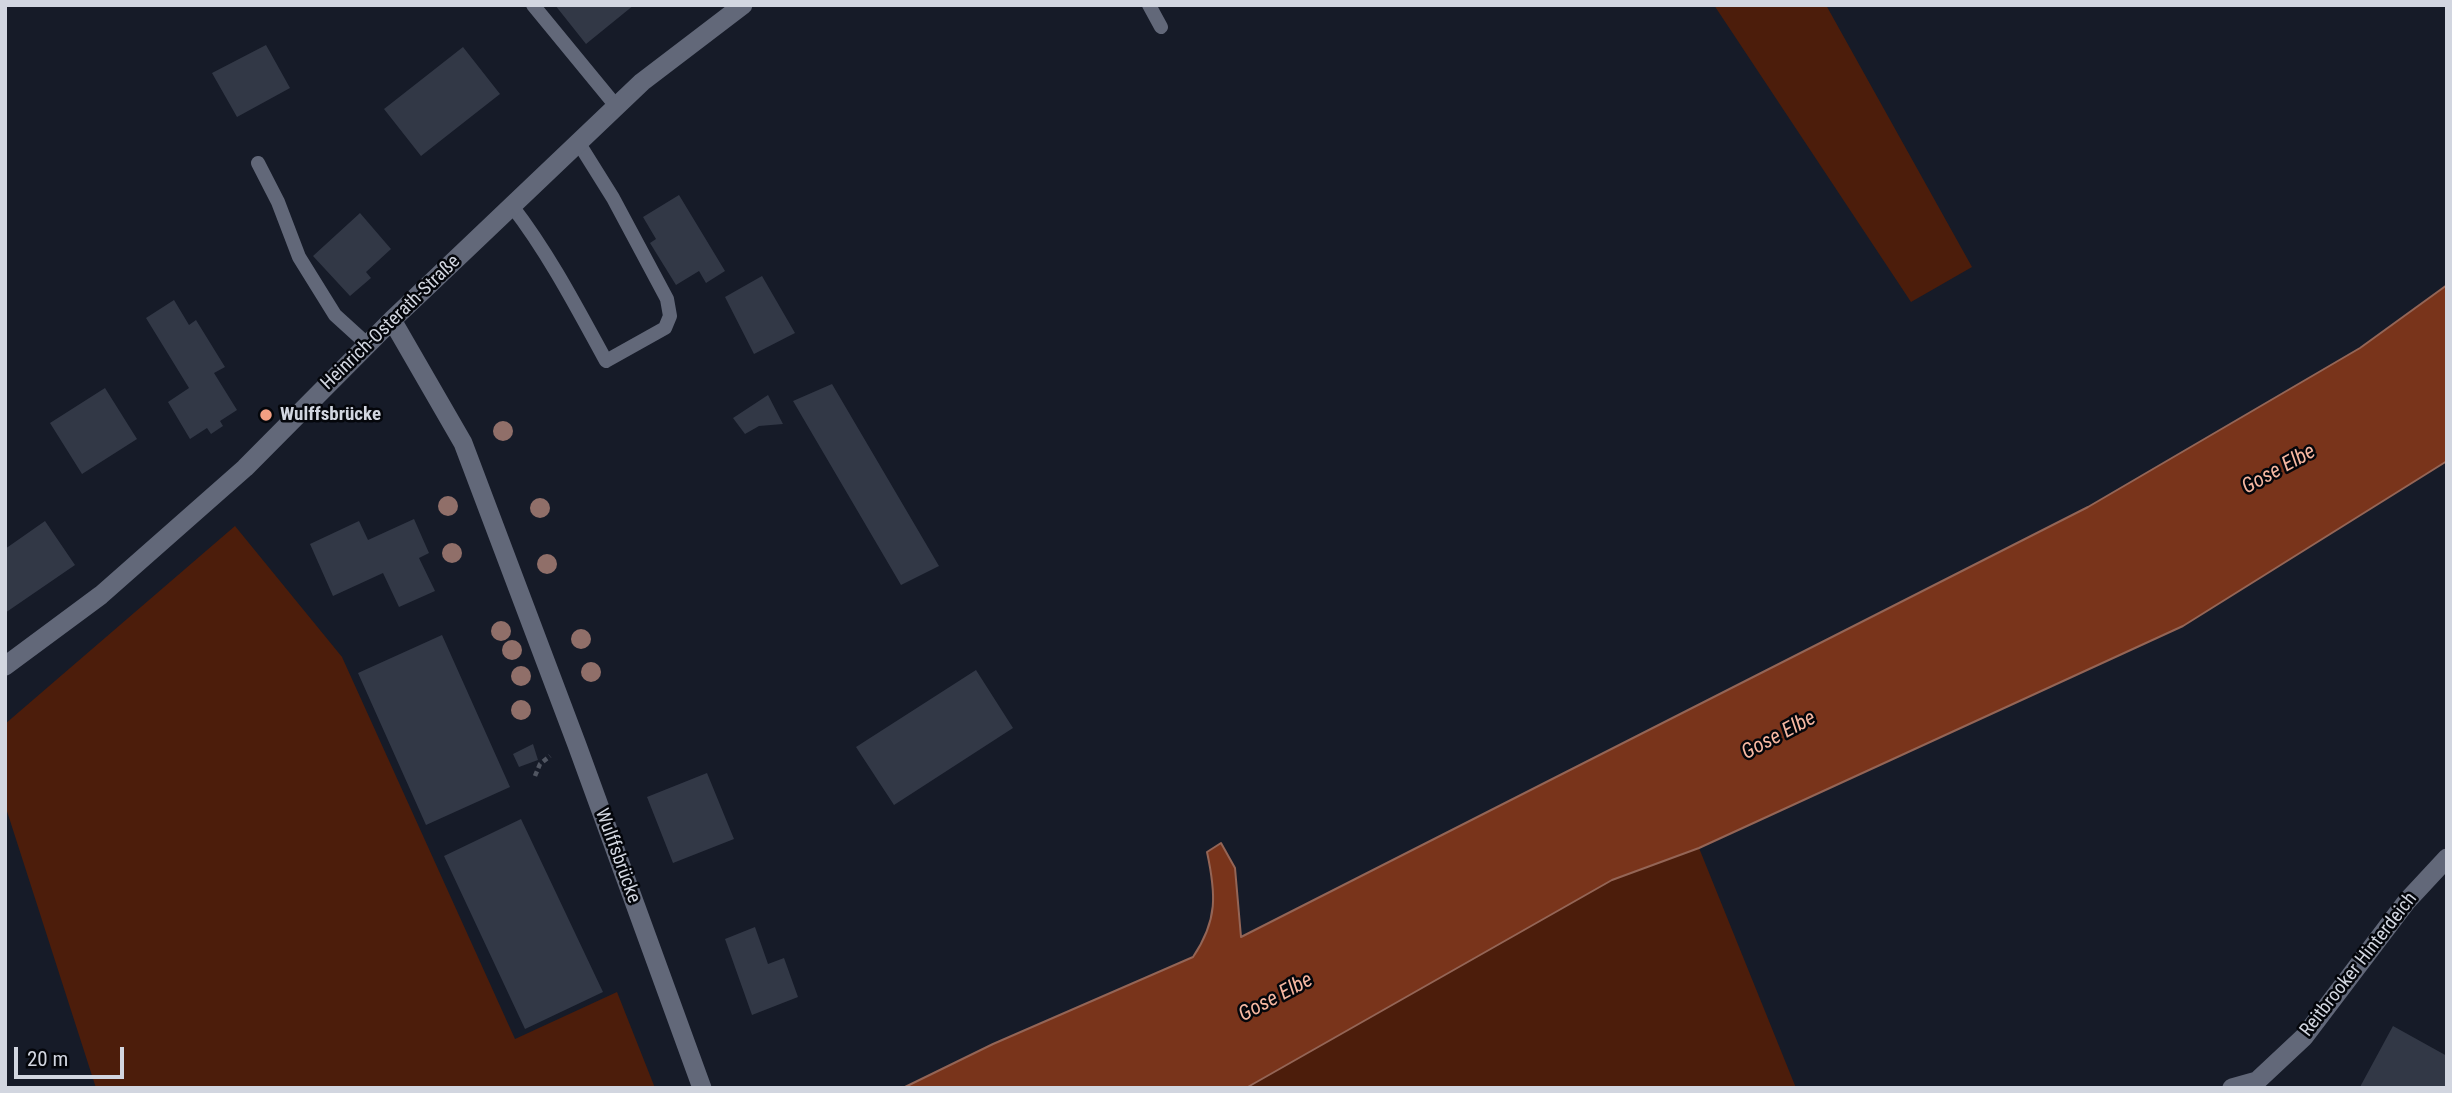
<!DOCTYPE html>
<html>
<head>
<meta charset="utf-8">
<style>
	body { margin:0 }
	#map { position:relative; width:2452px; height:1093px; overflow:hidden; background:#161b28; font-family:"Roboto Condensed",sans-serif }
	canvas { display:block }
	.frame { position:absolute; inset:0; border:7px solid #d2d6e0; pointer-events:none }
	.scale { position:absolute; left:14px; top:1047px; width:110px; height:32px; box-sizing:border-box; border:4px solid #d2d6e0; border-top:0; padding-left:9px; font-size:21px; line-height:24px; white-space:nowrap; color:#d2d6e0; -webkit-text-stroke:5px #04060b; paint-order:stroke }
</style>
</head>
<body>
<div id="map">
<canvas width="2452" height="1093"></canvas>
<div class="frame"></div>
<div class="scale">20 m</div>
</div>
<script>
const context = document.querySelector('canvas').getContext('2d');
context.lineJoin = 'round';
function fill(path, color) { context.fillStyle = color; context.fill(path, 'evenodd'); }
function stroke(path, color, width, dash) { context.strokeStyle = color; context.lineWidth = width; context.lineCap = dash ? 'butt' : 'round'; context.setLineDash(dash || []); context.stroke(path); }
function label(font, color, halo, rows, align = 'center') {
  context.font = font + ' "Roboto Condensed",sans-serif'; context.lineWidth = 5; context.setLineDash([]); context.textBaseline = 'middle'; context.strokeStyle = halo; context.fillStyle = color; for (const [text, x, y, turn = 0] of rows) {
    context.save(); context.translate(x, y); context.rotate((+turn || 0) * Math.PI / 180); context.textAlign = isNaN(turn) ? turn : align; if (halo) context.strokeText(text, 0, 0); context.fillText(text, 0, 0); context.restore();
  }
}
const green = new Path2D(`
	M 1714,5 L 1826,5 L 1972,267 L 1911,302 Z
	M 235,526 L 342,657 L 515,1039 L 617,992 L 655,1088 L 96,1088 L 5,805 L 5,724 Z
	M 1699,848 L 1796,1088 L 1246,1087 L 1612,880 Z`);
const water = new Path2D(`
	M 2447,285 L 2447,461 L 2183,626 L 1699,848 L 1612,880 L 1246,1088 L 903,1088 L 993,1044 L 1193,957 C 1218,920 1216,894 1207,852 L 1221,843 L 1235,868 L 1241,937 L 2088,507 L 2360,348 Z`);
const building = new Path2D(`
	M 555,5 L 634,5 L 586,44 Z
	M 266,45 L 290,88 L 237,117 L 212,73 Z
	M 463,47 L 500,94 L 421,156 L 384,109 Z
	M 679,195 L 725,271 L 706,283 L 699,271 L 676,285 L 650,243 L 656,239 L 643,217 Z
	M 360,213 L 391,249 L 366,272 L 371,278 L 350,296 L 313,256 Z
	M 762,276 L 795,333 L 754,354 L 725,297 Z
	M 174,300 L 189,325 L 196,320 L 225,367 L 214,373 L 237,410 L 220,421 L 223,426 L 211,434 L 207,428 L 190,439 L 168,402 L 189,388 L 146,318 Z
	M 832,384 L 939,566 L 901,585 L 793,401 Z
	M 105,388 L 137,439 L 82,474 L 50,423 Z
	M 768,395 L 783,424 L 759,426 L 745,434 L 733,418 Z
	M 414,519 L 429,553 L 419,558 L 435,591 L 399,607 L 383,573 L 333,596 L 310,544 L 359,521 L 368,540 Z
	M 45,521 L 75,565 L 5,613 L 5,549 Z
	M 442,635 L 510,787 L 426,825 L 358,673 Z
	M 976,670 L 1013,728 L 894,805 L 856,747 Z
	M 533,744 L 538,760 L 519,767 L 513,754 Z
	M 707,773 L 734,839 L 673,863 L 647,797 Z
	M 521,819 L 603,992 L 525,1029 L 444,856 Z
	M 755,927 L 768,964 L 784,958 L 798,997 L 752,1015 L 725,939 Z
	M 2393,1026 L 2447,1056 L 2447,1088 L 2360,1087 Z`);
const path = new Path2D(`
	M 535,776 L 540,764 L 550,756`);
const service = new Path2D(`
	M 533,5 L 616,106
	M 1149,5 L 1161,27
	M 258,163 L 278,202 L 299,257 L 335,315 L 368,345
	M 512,206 C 549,254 577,308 606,361 L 665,328 L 670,316 L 667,299 L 613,198 L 578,142`);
const minor = new Path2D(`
	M 2232,1088 L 2257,1081 L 2304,1037 L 2407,901 L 2447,858`);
const tertiary = new Path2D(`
	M 392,320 L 463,443 L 577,745 L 702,1088
	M 5,666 L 101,595 L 245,468 L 392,320 L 642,82 L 743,5`);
const trees = [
	[503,431],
	[448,506],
	[540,508],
	[452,553],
	[547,564],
	[501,631],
	[581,639],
	[512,650],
	[591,672],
	[521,676],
	[521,710]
];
const markers = [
	[266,415,7,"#f39f83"]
];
const streetNames = [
	["Heinrich-Osterath-Straße",391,323,-44],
	["Wulffsbrücke",617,856,70],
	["Reitbrooker Hinterdeich",2359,965,-52]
];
const poiNames = [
	["Wulffsbrücke",280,415]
];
const waterNames = [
	["Gose Elbe",2279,470,-29],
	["Gose Elbe",1779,736,-28],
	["Gose Elbe",1276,998,-28]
];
fill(green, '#4c1d0b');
fill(water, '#79341b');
stroke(water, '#946556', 2);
fill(building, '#323846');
stroke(path, '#505561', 4.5, [5, 3.5]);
stroke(service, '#626879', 14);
stroke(minor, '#626879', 19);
stroke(tertiary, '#626879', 19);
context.fillStyle = '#906f69';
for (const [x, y] of trees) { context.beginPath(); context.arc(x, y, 10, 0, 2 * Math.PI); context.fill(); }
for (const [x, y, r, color] of markers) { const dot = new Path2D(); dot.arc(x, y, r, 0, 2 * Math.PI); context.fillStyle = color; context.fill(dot); stroke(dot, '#04060b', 2.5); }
label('19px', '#d2d6e0', '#04060b', streetNames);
label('bold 19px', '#d2d6e0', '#04060b', poiNames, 'left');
label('italic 21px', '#f7b8a2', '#04060b', waterNames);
</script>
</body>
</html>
